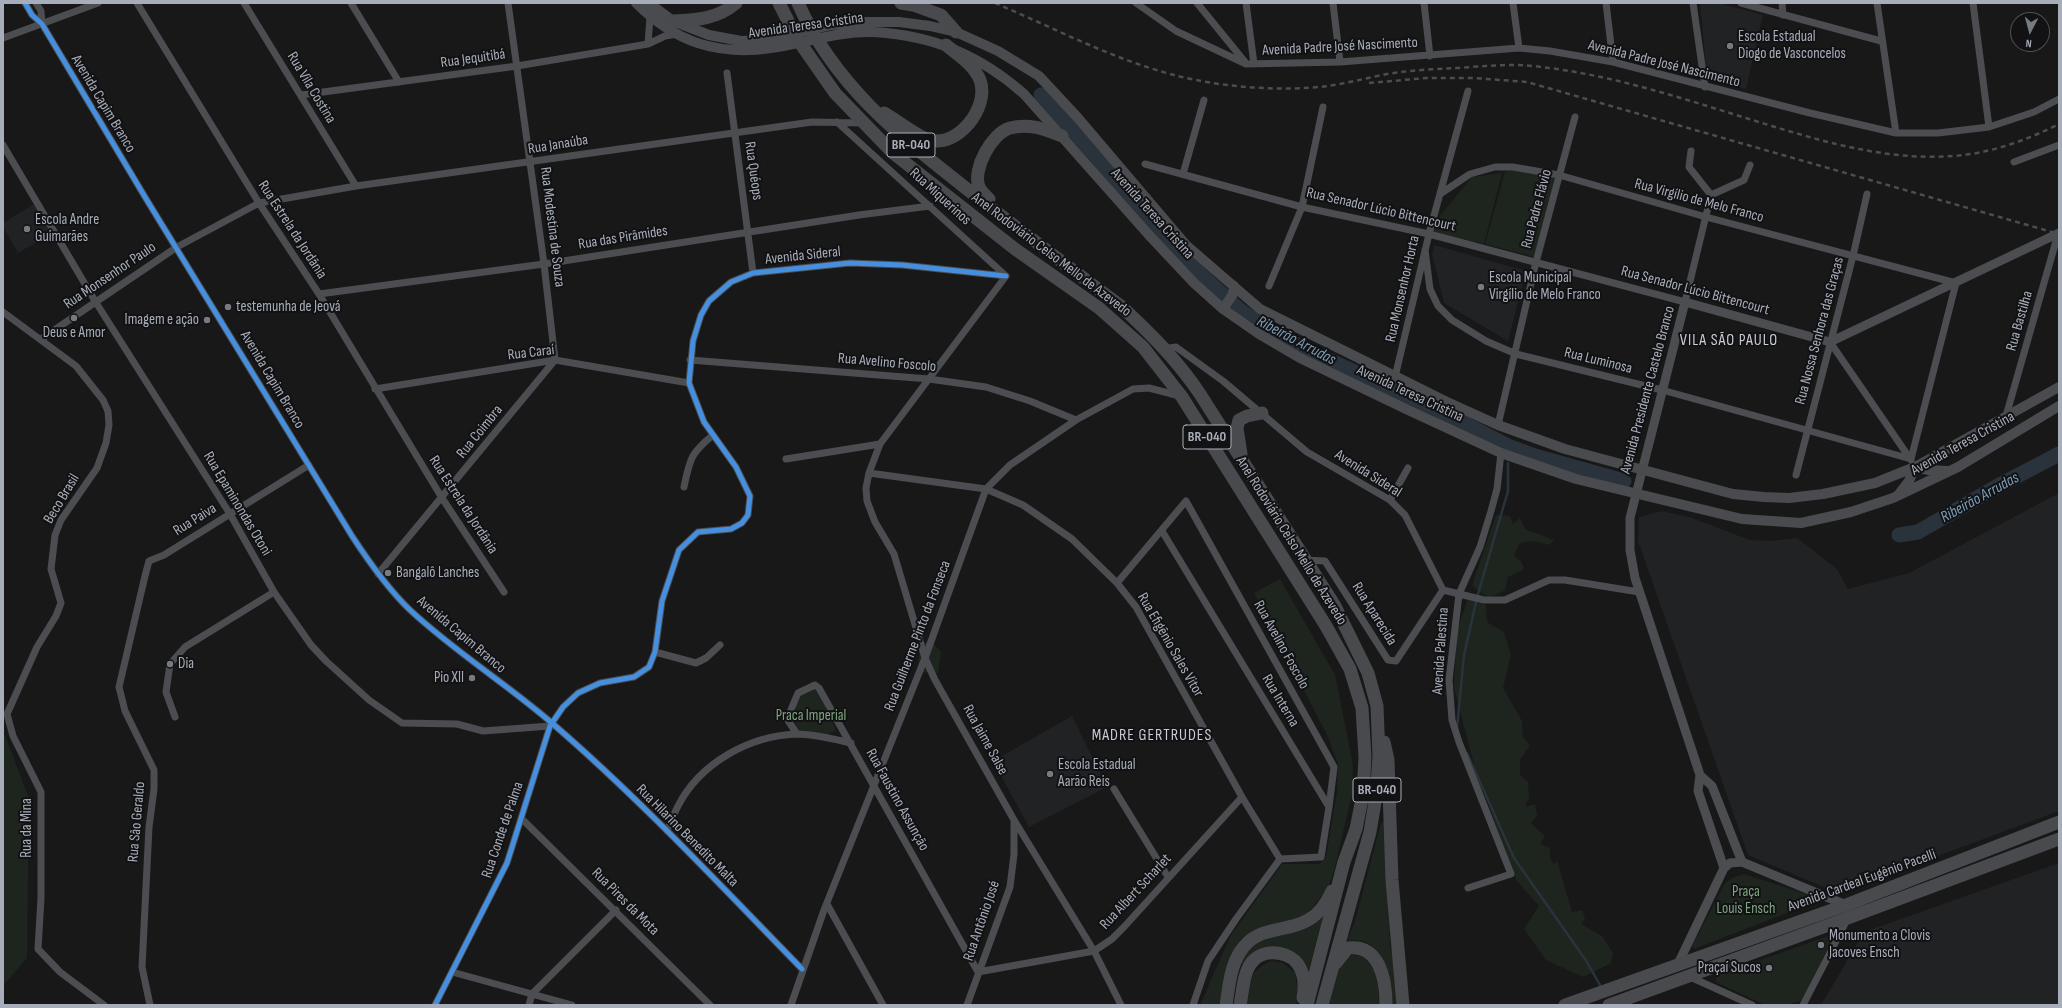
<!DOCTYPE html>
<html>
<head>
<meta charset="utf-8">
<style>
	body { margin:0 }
	#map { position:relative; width:2062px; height:1008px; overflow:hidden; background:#181818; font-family:"Sofia Sans Condensed",sans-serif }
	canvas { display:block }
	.frame { position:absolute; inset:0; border:4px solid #a8aeb9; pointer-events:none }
	.north { position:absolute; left:2010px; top:12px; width:40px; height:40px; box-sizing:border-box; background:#121214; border:1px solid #4e5056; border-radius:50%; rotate:186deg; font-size:11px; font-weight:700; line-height:16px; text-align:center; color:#a8aeb9 }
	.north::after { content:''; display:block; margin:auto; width:14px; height:18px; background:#767a81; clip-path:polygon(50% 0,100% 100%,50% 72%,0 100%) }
</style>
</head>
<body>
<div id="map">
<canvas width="2062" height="1008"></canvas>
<div class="frame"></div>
<div class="north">N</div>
</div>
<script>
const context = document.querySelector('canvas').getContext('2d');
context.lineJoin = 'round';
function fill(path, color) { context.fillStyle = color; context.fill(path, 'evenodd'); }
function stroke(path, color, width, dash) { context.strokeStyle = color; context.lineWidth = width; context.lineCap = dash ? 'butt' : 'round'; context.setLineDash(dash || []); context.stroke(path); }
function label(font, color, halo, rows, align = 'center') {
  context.font = font + ' "Sofia Sans Condensed",sans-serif'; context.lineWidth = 4; context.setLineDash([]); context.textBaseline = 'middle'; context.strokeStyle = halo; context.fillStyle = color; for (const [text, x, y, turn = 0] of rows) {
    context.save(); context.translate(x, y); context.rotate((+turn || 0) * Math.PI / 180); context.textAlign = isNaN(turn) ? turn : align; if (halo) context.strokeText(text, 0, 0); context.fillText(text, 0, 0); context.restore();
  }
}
const built = new Path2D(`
	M 1700,3 L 1719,3 L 1763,15 L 1746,89 L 1707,78 Z
	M 34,204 L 52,233 L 18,253 L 3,227 L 3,223 Z
	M 1434,245 L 1526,271 L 1508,341 L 1444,303 L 1432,254 Z
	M 2059,493 L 2059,811 L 1841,892 L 1833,891 L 1748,855 L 1638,541 L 1639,517 L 1661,511 L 1689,517 L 1750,540 L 1770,541 L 1797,538 L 1837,569 L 1848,589 L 1909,573 Z
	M 1072,716 L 1107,787 L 1029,827 L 993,761 Z
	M 2059,863 L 2059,1005 L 1821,1005 L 1864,932 Z`);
const green = new Path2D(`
	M 1511,170 L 1556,178 L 1534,257 L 1485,244 L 1505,172 Z
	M 1502,173 L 1484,244 L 1433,233 L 1434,223 L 1472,177 Z
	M 1496,515 L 1510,516 L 1513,524 L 1520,518 L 1525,529 L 1554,540 L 1550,545 L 1533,541 L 1520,543 L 1514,556 L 1521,561 L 1524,569 L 1508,577 L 1505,590 C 1488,600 1485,597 1472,585 Z
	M 1280,579 L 1335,675 L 1353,765 L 1352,794 L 1334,871 L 1328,889 L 1306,915 L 1291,921 L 1265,926 L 1241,939 L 1228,963 L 1219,1005 L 1200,1005 L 1231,935 L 1282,864 L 1320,864 L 1326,856 L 1337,792 L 1338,764 L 1328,737 L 1254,593 Z
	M 1468,599 L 1486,605 L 1487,622 L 1504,632 L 1511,655 L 1503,688 L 1522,721 L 1523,737 L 1530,745 L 1520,760 L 1520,775 L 1528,782 L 1529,798 L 1525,807 L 1535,804 L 1537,815 L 1531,823 L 1545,836 L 1541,843 L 1544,846 L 1550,848 L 1550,859 L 1554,864 L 1557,861 L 1572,912 L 1582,910 L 1585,919 L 1581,924 L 1602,936 L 1613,953 L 1611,963 L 1583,977 L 1546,960 L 1524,929 L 1539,906 L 1516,880 L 1475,768 L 1454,688 L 1457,631 Z
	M 931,641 L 941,652 L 938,673 L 917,672 L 921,643 Z
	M 817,688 L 836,730 L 826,736 L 800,733 C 789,713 791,711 802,693 Z
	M 3,730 L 29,798 L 27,958 L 3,986 Z
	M 1385,822 L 1390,946 L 1394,964 L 1397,1005 L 1391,1005 C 1387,979 1387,936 1349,941 L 1348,938 L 1355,921 L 1381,823 Z
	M 1744,874 L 1819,898 L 1818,901 L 1694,949 L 1692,946 L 1725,883 L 1732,878 Z
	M 1321,918 L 1323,919 L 1308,972 L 1298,955 L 1292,951 L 1243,965 L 1241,963 L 1248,950 L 1261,939 L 1311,927 Z
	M 1828,936 L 1831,937 L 1832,940 L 1802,1000 L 1786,1005 L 1765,1005 L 1716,982 L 1716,976 Z
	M 1352,955 C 1356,955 1361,956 1365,957 C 1378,964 1379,993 1379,1005 L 1329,1005 C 1333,986 1335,966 1352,955 Z
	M 1271,961 L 1283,963 L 1295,973 L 1298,990 L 1296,1005 L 1246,1005 C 1250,983 1248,971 1271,961 Z`);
const stream = new Path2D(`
	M 1507,453 L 1508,446
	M 1478,594 L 1508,491 L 1508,463
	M 1457,728 L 1464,655 L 1476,602
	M 1467,753 L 1514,858 L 1587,962 L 1601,987`);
const river = new Path2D(`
	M 1041,95 L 1094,154 L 1178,254 L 1241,311 L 1279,336 L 1309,351 L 1438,410 L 1508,446 L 1535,456 L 1624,481
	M 1899,535 L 1918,532 L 1998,486 L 2059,454`);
const minor = new Path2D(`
	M 25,3 L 32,15 L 42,24 L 145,197 L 352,536 C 369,562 387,588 410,610 C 455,652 507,684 553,724 C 641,800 721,886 802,969
	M 36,3 L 41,11 L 42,24
	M 137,3 L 259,203 L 319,294 L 442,498 L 504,592
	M 244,3 L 356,186
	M 351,3 L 399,82
	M 1136,3 L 1176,31 L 1246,64 L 1340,62 L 1519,48 L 1550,51 L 1613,62 L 1810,113 L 1896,133 L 1938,133 L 1989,127 L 2034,112 L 2059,99
	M 1197,3 L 1245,62
	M 1246,3 L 1254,64
	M 1333,3 L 1340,62
	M 1424,3 L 1430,56
	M 1513,3 L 1519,48
	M 1606,3 L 1613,62
	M 1693,3 L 1705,87
	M 1741,3 L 1881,41
	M 1782,3 L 1783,15
	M 1877,3 L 1896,133
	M 1973,3 L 1989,127
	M 3,38 L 98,3
	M 648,44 L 650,17
	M 727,73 L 753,273
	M 301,95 L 517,66 L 648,44 L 665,36 L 677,34
	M 837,122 L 1006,276
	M 3,145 L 95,301 L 230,514 L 274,592 L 311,645 L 326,661 L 369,700 L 402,723 L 457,724 L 483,731 L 550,726
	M 1691,151 L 1689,167 L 1711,195
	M 2014,162 L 2059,145
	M 1145,164 L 1302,207 L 1429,234 L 1685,302 L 1711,195
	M 1183,174 L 1204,100
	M 1440,194 L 1470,174 L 1495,167 L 1513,167 L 1559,175 L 1706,217 L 1956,283 L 1911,459
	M 1711,195 L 1744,180 L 1750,165
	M 1425,250 L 1430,289 L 1438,306 L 1452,320 L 1486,341 L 1516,354 L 1662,390 L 1911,459
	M 1006,276 L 880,444 L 869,473 L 866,488 L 867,501 L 875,522 L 894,554 L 925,658 L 935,680 L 1014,820 L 1094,951 L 1121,1005
	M 1269,286 L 1302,207 L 1323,107
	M 319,294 L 544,264 L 859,215 L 930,206
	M 3,312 L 76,366 L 103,400 L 108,411 L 109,425 L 106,443 L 97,468 L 61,520 L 55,535 L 51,569 L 61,603 L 56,616 L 37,647 L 7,714 L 13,736 L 41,792 L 41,898 L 38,949 L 60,972 L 104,1005
	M 41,339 L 177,247 L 259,203 L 356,186 L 812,122 L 862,123
	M 1830,342 L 1911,460
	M 1164,349 L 1176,347 L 1223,381 L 1307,452 L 1390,500 L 1405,515 L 1443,590 L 1484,600 L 1505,600 L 1549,580 L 1565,580 L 1639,592
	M 690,360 L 929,379 L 986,387 L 1030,401 L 1076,420
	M 1395,377 L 1429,234 L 1468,91
	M 375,389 L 555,360 L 689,383
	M 2006,416 L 2058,234
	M 1498,425 L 1536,262 L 1575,117
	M 786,459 L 880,444
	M 869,473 L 986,489 L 1023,505 L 1072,539 L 1117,583 L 1136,607 L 1242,797 L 1280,859
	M 1796,475 L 1853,256 L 1867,194
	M 684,487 C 690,459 690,454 713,435
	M 1390,500 L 1408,468
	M 1162,531 L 1329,807 L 1321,857 L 1280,859
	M 1304,560 L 1325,561 L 1388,660 L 1396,661 L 1443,590
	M 378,574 L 555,360 L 544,264 L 508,3
	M 1117,583 L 1186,501 L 1334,767 L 1329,807
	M 655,652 L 696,663 L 706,658 L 720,645
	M 175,717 L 166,692 L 170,664 L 185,647 L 274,592
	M 797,734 L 787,719 L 798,693 L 815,685 L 819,688 L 978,972 L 1094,951 L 1112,939 L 1124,927 L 1242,797
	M 1114,789 L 1168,877
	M 522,819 L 710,1005
	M 667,831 C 670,822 674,814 678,806 C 700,763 749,736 796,734 C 815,734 833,739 851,743
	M 1468,888 L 1511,874 L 1459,742 L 1452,720 L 1449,680 L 1459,594 L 1480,547 L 1491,511 L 1497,489 L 1501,453
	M 827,904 L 883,1005
	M 452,972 L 572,1005
	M 1688,976 L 1752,1005
	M 150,1005 L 142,967 L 149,827 L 154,789 L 154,770 L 125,711 L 119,687 L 145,576 L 149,561 L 164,555 L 309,465
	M 435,1005 L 507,863 L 550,726 L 563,707 L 578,693 L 600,683 L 634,677 L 649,667 L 655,652 L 662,601 L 679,550 L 698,532 L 731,529 L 742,523 L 748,515 L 750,496 L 736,467 L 704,422 L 689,383 L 693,341 L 701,315 L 709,301 L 731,282 L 753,273 L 850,263 L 902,265 L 1006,276
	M 529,1005 L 532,994 L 616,910
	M 791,1005 L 824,910 L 925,658 L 986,489 L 1010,465 L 1076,420 L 1133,389 L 1149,388 L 1180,396
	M 967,1005 L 1010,887 L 1014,854 L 1014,820
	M 1193,1005 L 1208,961 L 1236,919 L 1280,859
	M 1803,1005 L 1848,918`);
const tertiary = new Path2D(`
	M 1700,775 L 1712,786 L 1742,862
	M 1724,868 L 1698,791 L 1700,775 L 1635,578 L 1630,550 L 1630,518 L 1685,302 L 1830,342 L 2059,233
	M 1678,964 L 1724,868 L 1730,863 L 1742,862 L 1846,905`);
const secondary = new Path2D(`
	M 636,3 C 675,42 717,56 771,48 C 805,43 838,31 873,32 C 932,35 980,55 1024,94 L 1148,234 L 1194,283 L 1223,309 L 1259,334 L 1300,358 L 1406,409 L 1501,453 L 1576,479 L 1742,519 L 1801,523 L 1851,512 L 1893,498 L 1958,467 L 2059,406
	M 649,3 L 673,21 L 709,35 L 741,41 L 767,40 L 831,25 L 866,22 L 899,22 L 930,26 L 956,32 L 998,51 L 1039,76 L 1078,118 L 1186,245 L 1260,309 L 1447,402 L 1498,425 L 1565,449 L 1733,494 L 1764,497 L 1789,498 L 1823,494 L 1875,483 L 1915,467 L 2059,387
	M 1223,309 L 1233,294 L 1234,286
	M 1915,467 L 1929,470 L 1947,471
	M 1899,494 L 1909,481 L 1915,467`);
const motorway = new Path2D(`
	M 779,3 L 796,37 L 835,93 L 893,153 L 1015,249 L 1099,308 L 1143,347 L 1182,397 L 1326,626 L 1350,669 L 1362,708 L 1365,757 L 1363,794 L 1356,829 L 1344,862 L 1307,1005
	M 798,3 C 836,89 906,141 977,197 C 1025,234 1074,271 1122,307 C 1151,334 1178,361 1200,394 L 1335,606 L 1368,673 L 1377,706 L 1379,757 L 1376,796 L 1370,832 L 1322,1005
	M 901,3 L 913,5 L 941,15 L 956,32
	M 673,21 C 696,20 718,19 736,3
	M 884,113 C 895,119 918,137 929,140 C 958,148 990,107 980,80 C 974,65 958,55 946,45
	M 989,199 C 986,196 981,192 979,187 C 972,169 992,133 1010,128 C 1029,123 1044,129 1062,136
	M 1241,454 L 1237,428 L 1239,420 L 1247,416 L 1262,413
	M 1384,742 L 1388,760 L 1392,880 L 1403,1005
	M 1335,964 L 1348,948 C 1380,944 1386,980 1386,1005
	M 1226,1005 C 1229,987 1230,968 1240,952 C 1264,914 1308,946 1332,891
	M 1240,1005 C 1243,991 1243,969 1255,959 C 1267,948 1293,952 1300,968 C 1305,977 1305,987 1303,998
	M 1565,1005 L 1846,905 L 2059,822
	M 1609,1005 L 1848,918 L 2059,839`);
const rail = new Path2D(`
	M 995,3 C 1054,28 1112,59 1174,75 C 1219,87 1281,92 1328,86 C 1348,83 1367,78 1387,74 C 1411,70 1435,69 1458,68 C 1486,66 1513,63 1541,67 C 1612,75 1681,98 1749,119 C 1821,141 1894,165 1971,154 C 2002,149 2031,138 2059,124
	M 1369,83 L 1426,78 L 1474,78 L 1527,82 L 2059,234`);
const cycleway = new Path2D(`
	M 25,3 L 32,15 L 42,24 L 145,197 L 352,536 C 369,562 387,588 410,610 C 455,652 507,684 553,724 C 641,800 721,886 802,969
	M 435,1005 L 507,863 L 550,726 L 563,707 L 578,693 L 600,683 L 634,677 L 649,667 L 655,652 L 662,601 L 679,550 L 698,532 L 731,529 L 742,523 L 748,515 L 750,496 L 736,467 L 704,422 L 689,383 L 693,341 L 701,315 L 709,301 L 731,282 L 753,273 L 850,263 L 902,265 L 1006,276`);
const markers = [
	[1730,46,4,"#767a81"],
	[27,229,4,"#767a81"],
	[1481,287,4,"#767a81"],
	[228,307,4,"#767a81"],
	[74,318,4,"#767a81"],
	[207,320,4,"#767a81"],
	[388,573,4,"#767a81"],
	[170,664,4,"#767a81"],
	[472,678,4,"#767a81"],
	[1050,774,4,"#767a81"],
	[1821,945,4,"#767a81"],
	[1769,968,4,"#767a81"]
];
const shields = [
	[911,145,48],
	[1207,437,48],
	[1377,790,48]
];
const shieldNames = [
	["BR-040",911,145],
	["BR-040",1207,437],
	["BR-040",1377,790]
];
const streetNames = [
	["Avenida Teresa Cristina",806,26,-8],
	["Avenida Padre José Nascimento",1340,47,-3],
	["Rua Jequitibá",473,59,-8],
	["Avenida Padre José Nascimento",1664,64,14],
	["Rua Vila Costina",311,88,59],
	["Avenida Capim Branco",103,104,59],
	["Rua Janaúba",558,145,-9],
	["Rua Quéops",753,171,82],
	["Rua Miquerinos",940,197,42],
	["Rua Virgílio de Melo Franco",1699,201,15],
	["Rua Padre Flávio",1537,209,-75],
	["Rua Senador Lúcio Bittencourt",1381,210,13],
	["Avenida Teresa Cristina",1152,214,48],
	["Rua Modestina de Souza",552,227,83],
	["Rua Estrela da Jordânia",292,230,57],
	["Rua das Pirâmides",623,238,-9],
	["Anel Rodoviário Celso Mello de Azevedo",1051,255,37],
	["Avenida Sideral",803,256,-6],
	["Rua Monsenhor Paulo",110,276,-34],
	["Rua Monsenhor Horta",1403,289,-77],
	["Rua Senador Lúcio Bittencourt",1695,291,15],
	["Rua Bastilha",2020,321,-74],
	["Rua Nossa Senhora das Graças",1820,331,-75],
	["Rua Caraí",531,353,-7],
	["Rua Luminosa",1598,361,14],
	["Rua Avelino Foscolo",887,363,5],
	["Avenida Capim Branco",272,380,59],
	["Avenida Presidente Castelo Branco",1648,390,-75],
	["Avenida Teresa Cristina",1410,394,25],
	["Rua Coimbra",480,432,-51],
	["Avenida Teresa Cristina",1963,444,-29],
	["Avenida Sideral",1368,474,32],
	["Beco Brasil",62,499,-59],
	["Rua Epaminondas Otoni",237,504,59],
	["Rua Estrela da Jordânia",463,505,57],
	["Rua Paiva",195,520,-32],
	["Anel Rodoviário Celso Mello de Azevedo",1291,541,58],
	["Rua Aparecida",1374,614,58],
	["Avenida Capim Branco",461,635,40],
	["Rua Guilherme Pinto da Fonseca",918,636,-69],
	["Rua Efigênio Sales Vitor",1170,645,60],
	["Rua Avelino Foscolo",1281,645,61],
	["Avenida Palestina",1441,651,-86],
	["Rua Interna",1280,701,59],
	["Rua Jaime Salse",985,740,61],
	["Rua Faustino Assunção",897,800,61],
	["Rua São Geraldo",137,822,-85],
	["Rua da Mina",27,828,-90],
	["Rua Conde de Palma",503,830,-71],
	["Rua Hilarino Benedito Malta",687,836,45],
	["Avenida Cardeal Eugênio Pacelli",1862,881,-20],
	["Rua Albert Scharlet",1136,892,-47],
	["Rua Pires da Mota",625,902,45],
	["Rua Antônio José",982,921,-71]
];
const poiNames = [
	["Escola Estadual",1738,37],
	["Diogo de Vasconcelos",1738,54],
	["Escola Andre",35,220],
	["Guimarães",35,237],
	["Escola Municipal",1489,278],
	["Virgílio de Melo Franco",1489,295],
	["testemunha de Jeová",236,307],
	["Imagem e ação",199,320,"right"],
	["Deus e Amor",74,333,"center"],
	["Bangalô Lanches",396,573],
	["Dia",178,664],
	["Pio XII",464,678,"right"],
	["Escola Estadual",1058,765],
	["Aarão Reis",1058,782],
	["Monumento a Clovis",1829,936],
	["Jacoves Ensch",1829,953],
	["Praçaí Sucos",1761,968,"right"]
];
const parkNames = [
	["Praca Imperial",811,716],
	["Praça",1746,892],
	["Louis Ensch",1746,909]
];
const waterNames = [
	["Ribeirão Arrudas",1296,341,28],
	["Ribeirão Arrudas",1980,498,-29]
];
const neighbourhoodNames = [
	["VILA SÃO PAULO",1729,341],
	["MADRE GERTRUDES",1152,736]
];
fill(built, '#212224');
fill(green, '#1d251e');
stroke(stream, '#2a333b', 2.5);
stroke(river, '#2a333b', 15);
stroke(minor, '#4b4d51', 7);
stroke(tertiary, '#4b4d51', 9);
stroke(secondary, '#4a4b4f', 10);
stroke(motorway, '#494a4d', 13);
stroke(rail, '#4b4d50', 2.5, [5, 4]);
stroke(cycleway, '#468fdf', 5);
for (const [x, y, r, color] of markers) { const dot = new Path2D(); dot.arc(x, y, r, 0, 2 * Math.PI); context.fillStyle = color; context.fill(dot); stroke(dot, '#121214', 1.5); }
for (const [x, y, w] of shields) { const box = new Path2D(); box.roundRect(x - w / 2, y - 12, w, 24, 3); context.fillStyle = '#121214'; context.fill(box); stroke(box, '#a8aeb9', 1); }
label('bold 14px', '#a8aeb9', null, shieldNames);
label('15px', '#a8aeb9', '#121214', streetNames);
label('15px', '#a8aeb9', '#121214', poiNames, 'left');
label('15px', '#7ea67f', '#121214', parkNames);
label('italic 16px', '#7d9eb6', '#121214', waterNames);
context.letterSpacing = '1px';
label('16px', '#c9cdd5', '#121214', neighbourhoodNames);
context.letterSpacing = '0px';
</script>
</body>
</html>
